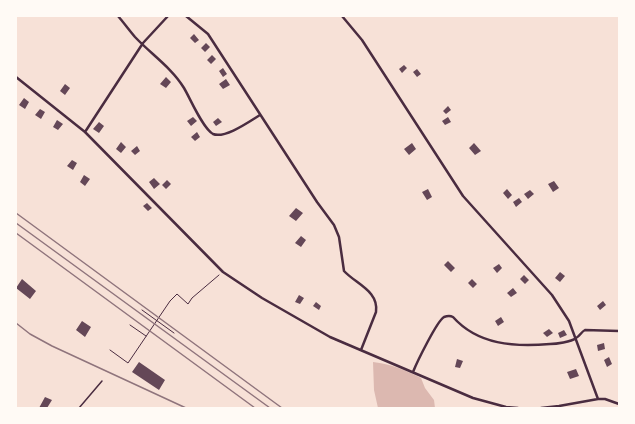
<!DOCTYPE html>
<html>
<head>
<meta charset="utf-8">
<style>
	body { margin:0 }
	#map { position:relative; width:635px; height:424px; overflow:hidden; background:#f7e1d7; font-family:Overpass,sans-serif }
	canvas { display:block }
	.frame { position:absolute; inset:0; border:17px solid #fffaf5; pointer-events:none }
</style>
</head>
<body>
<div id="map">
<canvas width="635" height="424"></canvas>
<div class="frame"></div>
</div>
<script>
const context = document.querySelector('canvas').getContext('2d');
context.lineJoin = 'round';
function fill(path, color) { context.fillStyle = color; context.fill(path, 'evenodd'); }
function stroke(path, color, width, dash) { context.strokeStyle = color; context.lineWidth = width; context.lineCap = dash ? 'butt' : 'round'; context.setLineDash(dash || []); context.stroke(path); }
const water = new Path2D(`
	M 373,362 C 391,364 405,370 421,378 L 425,388 L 434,400 L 435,408 L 378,408 L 374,390 Z`);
const building = new Path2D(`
	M 194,34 L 199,40 L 195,43 L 190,38 Z
	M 206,43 L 210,47 L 205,52 L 201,48 Z
	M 212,55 L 216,59 L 211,64 L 207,60 Z
	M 404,65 L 407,68 L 402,73 L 399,69 Z
	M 223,68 L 227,74 L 223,77 L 219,71 Z
	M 417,69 L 421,74 L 417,77 L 413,72 Z
	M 166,77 L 171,82 L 166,88 L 160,84 Z
	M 226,79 L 230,85 L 223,89 L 219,84 Z
	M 65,84 L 70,88 L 65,95 L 60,91 Z
	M 24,98 L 29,102 L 25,109 L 19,105 Z
	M 448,106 L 451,110 L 446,114 L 443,111 Z
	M 40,109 L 45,112 L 41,119 L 35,115 Z
	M 193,117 L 197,121 L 191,126 L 187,121 Z
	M 448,117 L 451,122 L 445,125 L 442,121 Z
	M 218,118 L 222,122 L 216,126 L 213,122 Z
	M 57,120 L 63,124 L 58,130 L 53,127 Z
	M 99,122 L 104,126 L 99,133 L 93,129 Z
	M 197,132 L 200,137 L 195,141 L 191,137 Z
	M 121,142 L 126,147 L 121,153 L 116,149 Z
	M 412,143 L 416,149 L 409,155 L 404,149 Z
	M 474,143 L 481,151 L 475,155 L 469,148 Z
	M 137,146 L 140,151 L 135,155 L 131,151 Z
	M 72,160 L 77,163 L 73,170 L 67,166 Z
	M 84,175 L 90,179 L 85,186 L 80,182 Z
	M 154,178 L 160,184 L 154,189 L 149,182 Z
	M 167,180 L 171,184 L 166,189 L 162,185 Z
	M 554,181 L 559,188 L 553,192 L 548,184 Z
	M 428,189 L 432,197 L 427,200 L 422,192 Z
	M 507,189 L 512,195 L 508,199 L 503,193 Z
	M 530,190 L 534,194 L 528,199 L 524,194 Z
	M 519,198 L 522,202 L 516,207 L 513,202 Z
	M 147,203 L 152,208 L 148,211 L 143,206 Z
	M 296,208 L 303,213 L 296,221 L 289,216 Z
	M 301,236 L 306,240 L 301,247 L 295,243 Z
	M 448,261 L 455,268 L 451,272 L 444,265 Z
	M 499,264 L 502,268 L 497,273 L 493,268 Z
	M 560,272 L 565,276 L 560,282 L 555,278 Z
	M 524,275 L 529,280 L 525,284 L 520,279 Z
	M 22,279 L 36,291 L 30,299 L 16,288 Z
	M 472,279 L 477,284 L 473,288 L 468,283 Z
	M 513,288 L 517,293 L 511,297 L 507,293 Z
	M 299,295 L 304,298 L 300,304 L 295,302 Z
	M 603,301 L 606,305 L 600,310 L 597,306 Z
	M 316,302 L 321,306 L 319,310 L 313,306 Z
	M 501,317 L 504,322 L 498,326 L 495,321 Z
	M 82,321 L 91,327 L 85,337 L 76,330 Z
	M 549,329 L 553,333 L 547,337 L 543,333 Z
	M 564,330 L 567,335 L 560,338 L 558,333 Z
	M 604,343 L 605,349 L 598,351 L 597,345 Z
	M 609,357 L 612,364 L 607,367 L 604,360 Z
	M 457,359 L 463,361 L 460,368 L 455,367 Z
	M 139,362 L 165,380 L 159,390 L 132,372 Z
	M 576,369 L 579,376 L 570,379 L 567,372 Z
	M 45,397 L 52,400 L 47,408 L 39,408 Z`);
const path = new Path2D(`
	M 142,310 L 174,333
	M 130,325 L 146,336
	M 110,350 L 128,363 L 170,301 L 177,294 L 188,304 L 192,298 L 219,275`);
const service = new Path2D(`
	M 79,408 L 102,381`);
const minor = new Path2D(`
	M 118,16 C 124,23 129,30 135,37 C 151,54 172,68 184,88 C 190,98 203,129 213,134 C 225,139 250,121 260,115
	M 186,16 L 208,34 L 317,202 L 334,225 L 339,237 L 344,271 C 356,284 379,291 376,312 L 361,350
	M 342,16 L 362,40 L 463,196 L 552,295 L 569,321 L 598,399
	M 16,77 L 85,132 L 223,272 L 262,298 L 330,337 L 473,398 L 506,407 L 518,408
	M 85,132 L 143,43 L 168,16
	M 413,372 C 417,362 437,321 444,317 C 447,316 451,316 453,317 C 478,345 514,347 550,344 C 556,344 571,342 576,338 C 580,336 581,332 585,330 L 619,331
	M 541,408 L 559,406 L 598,399 L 605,399 L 619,404`);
const rail = new Path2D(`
	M 16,213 L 282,408
	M 16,223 L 270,408
	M 16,233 L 255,408
	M 16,323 L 30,334 L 52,346 L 186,408`);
fill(water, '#dcb8b0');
fill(building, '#644757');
stroke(path, '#4a2c40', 1);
stroke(service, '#4a2c40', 1.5);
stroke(minor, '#4a2c40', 2.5);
stroke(rail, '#8f747c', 1.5);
</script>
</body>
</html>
